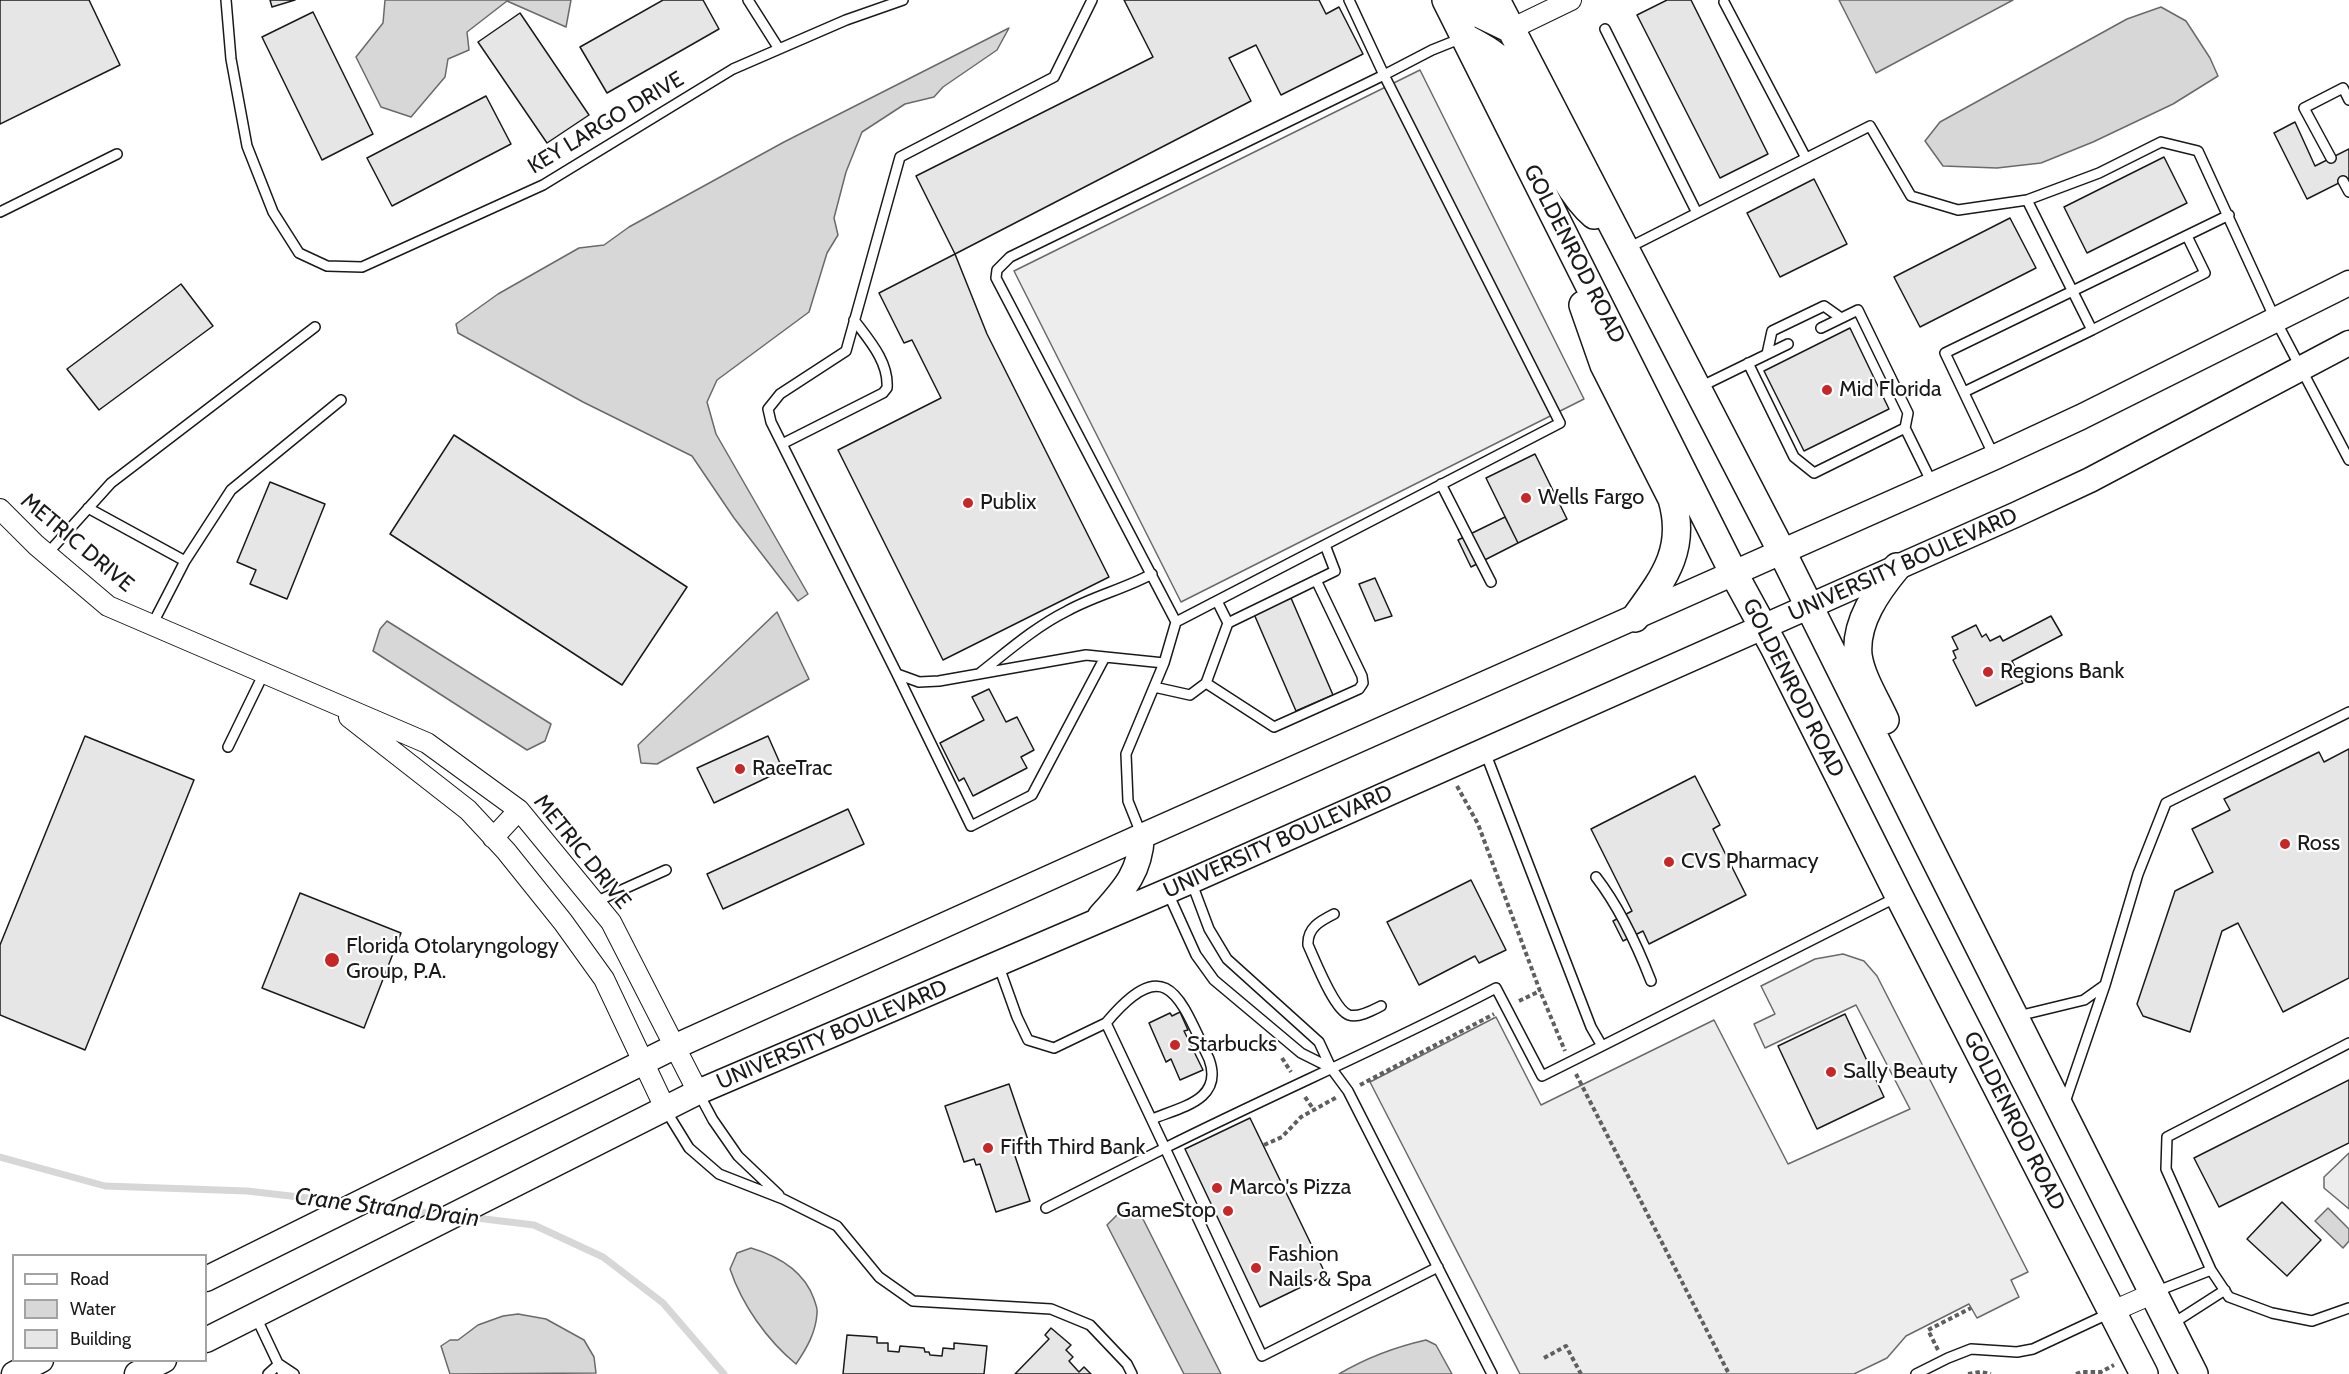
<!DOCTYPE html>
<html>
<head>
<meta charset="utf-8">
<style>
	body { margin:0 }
	#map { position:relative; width:2349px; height:1374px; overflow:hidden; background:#fff; font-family:Cabin,sans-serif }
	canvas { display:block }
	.legend { position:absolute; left:12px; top:1254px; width:195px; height:108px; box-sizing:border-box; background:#fff; border:2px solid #a3a3a3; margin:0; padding:8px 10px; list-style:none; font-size:18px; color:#1a1a1a }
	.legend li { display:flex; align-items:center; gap:12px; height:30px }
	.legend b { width:30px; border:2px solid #a3a3a3 }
</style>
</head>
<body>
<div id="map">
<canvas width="2349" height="1374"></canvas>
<ul class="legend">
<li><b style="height:8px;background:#fff"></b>Road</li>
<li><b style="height:16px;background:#d7d7d7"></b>Water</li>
<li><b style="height:16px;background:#e6e6e6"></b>Building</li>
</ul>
</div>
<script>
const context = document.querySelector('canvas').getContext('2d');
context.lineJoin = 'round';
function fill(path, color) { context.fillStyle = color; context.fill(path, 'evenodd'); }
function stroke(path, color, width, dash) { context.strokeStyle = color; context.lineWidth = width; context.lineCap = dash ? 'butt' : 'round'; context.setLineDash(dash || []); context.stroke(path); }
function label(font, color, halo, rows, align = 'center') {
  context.font = font + ' Cabin,sans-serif'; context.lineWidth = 4.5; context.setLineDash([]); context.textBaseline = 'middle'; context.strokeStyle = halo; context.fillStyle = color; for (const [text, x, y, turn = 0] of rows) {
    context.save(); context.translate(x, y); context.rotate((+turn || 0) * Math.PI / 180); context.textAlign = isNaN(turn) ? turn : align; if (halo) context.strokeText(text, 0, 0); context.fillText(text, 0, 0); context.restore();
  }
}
const built = new Path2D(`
	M 1420,70 L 1584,399 L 1181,602 L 1014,271 Z
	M 1843,954 L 1864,961 L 1877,976 L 2028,1272 L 2011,1280 L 2019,1297 L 1977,1318 L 1969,1304 L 1906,1336 L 1887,1358 L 1854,1374 L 1520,1374 L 1370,1082 L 1496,1017 L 1541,1105 L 1714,1020 L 1788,1164 L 1910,1109 L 1856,1005 L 1765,1048 L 1754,1024 L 1775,1014 L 1761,986 L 1815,959 Z
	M 2349,1153 L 2349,1209 L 2324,1188 L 2324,1177 Z`);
const water = new Path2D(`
	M 385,0 L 571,0 L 566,27 L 507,1 L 467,32 L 469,50 L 448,59 L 445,77 L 411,117 L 381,107 L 356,57 L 383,23 Z
	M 1839,0 L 2013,0 L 1876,73 Z
	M 2161,7 L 2186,21 L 2210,58 L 2218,76 L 2173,104 L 2093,142 L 2041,163 L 1997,168 L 1943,166 L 1925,141 L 1940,122 L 2127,19 Z
	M 1009,28 L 997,50 L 943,87 L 934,97 L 905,104 L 862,132 L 846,172 L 834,218 L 838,235 L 827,253 L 809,312 L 717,380 L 707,402 L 716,434 L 808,594 L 798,601 L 734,518 L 692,456 L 583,402 L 458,333 L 456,324 L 498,294 L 579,248 L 604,245 L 629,227 L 784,142 Z
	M 777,612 L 809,679 L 657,764 L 641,763 L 638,745 Z
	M 387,621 L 551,724 L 545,741 L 527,750 L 373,651 L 380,629 Z
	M 1134,1208 L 1143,1219 L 1221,1374 L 1184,1374 L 1107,1225 L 1119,1213 Z
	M 2328,1208 L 2349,1229 L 2349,1241 L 2343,1248 L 2315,1221 Z
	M 751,1248 C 778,1256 804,1271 814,1299 C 815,1303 818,1308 817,1313 C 816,1332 807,1348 796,1364 C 767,1340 742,1305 730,1269 L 737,1253 Z
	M 518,1314 L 546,1319 L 584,1340 L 594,1357 L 596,1373 L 450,1374 L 441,1346 L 450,1340 L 458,1340 L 478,1325 L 503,1316 Z
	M 1426,1340 L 1436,1345 L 1452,1374 L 1339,1374 C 1366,1358 1395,1347 1426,1340 Z`);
const stream = new Path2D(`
	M 0,1157 L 105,1186 L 247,1191 L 343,1202
	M 372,1206 L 439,1214
	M 468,1217 L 534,1225 L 603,1257 L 663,1303 L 724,1374`);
const building = new Path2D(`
	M 0,0 L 89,0 L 120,65 L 0,124 Z
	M 270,0 L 295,0 L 272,7 Z
	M 663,0 L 703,0 L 719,29 L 607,93 L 580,47 Z
	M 1124,0 L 1319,0 L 1326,14 L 1339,7 L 1363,54 L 1281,95 L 1256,45 L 1229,58 L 1251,101 L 955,254 L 916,176 L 1153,57 Z
	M 1667,0 L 1691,0 L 1768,154 L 1720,178 L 1637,15 Z
	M 313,12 L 373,134 L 322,160 L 262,37 Z
	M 520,13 L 589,115 L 547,143 L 478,42 Z
	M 486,96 L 511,144 L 392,206 L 367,158 Z
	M 2295,122 L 2315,166 L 2349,149 L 2349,178 L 2307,199 L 2274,133 Z
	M 2164,157 L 2187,203 L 2087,253 L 2064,207 Z
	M 1814,179 L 1847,244 L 1780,277 L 1747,213 Z
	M 2010,218 L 2036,268 L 1920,327 L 1894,277 Z
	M 955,254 L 987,334 L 1109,577 L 943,660 L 838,450 L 941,398 L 912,340 L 904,343 L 879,293 Z
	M 181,284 L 213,326 L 99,410 L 67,369 Z
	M 1850,328 L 1889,409 L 1804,451 L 1764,371 Z
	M 454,435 L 687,587 L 622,685 L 390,534 Z
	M 1535,454 L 1567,519 L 1518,543 L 1486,478 Z
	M 270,482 L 325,504 L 287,599 L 250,584 L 256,570 L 237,562 Z
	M 1505,517 L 1518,543 L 1471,567 L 1458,540 Z
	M 1375,578 L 1392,616 L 1375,621 L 1359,584 Z
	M 1291,598 L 1333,695 L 1296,711 L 1254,614 Z
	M 2051,616 L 2062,635 L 2012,661 L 2023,683 L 1976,706 L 1953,660 L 1956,658 L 1953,651 L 1958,649 L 1952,637 L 1976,625 L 1982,637 L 1986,634 L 1990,641 L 2000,636 L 2003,641 Z
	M 989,689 L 1006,722 L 1017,717 L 1034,750 L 1021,757 L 1027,768 L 973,796 L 964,778 L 959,781 L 940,743 L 984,720 L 972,697 Z
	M 85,736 L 194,780 L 85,1050 L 0,1015 L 0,945 Z
	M 768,736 L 783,770 L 714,803 L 697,768 Z
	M 2349,749 L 2349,978 L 2283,1012 L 2238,923 L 2222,931 L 2190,1032 L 2143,1016 L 2137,1004 L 2175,891 L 2213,872 L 2192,829 L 2230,810 L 2224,799 L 2319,752 L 2324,762 Z
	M 1695,776 L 1720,825 L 1713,829 L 1746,895 L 1649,944 L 1643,931 L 1623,941 L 1613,921 L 1632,911 L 1591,829 Z
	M 848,809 L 864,844 L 723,909 L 707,874 Z
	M 1471,880 L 1506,950 L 1479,963 L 1475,956 L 1419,985 L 1387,922 Z
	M 300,893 L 401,933 L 364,1028 L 262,988 Z
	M 1180,1012 L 1188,1030 L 1184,1031 L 1203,1070 L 1180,1080 L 1171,1059 L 1166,1062 L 1149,1023 L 1170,1013 L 1172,1016 Z
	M 1845,1014 L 1884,1097 L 1817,1129 L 1778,1046 Z
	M 2349,1080 L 2349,1143 L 2219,1207 L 2194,1158 Z
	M 1009,1084 L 1028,1140 L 1016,1144 L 1019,1152 L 1014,1153 L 1030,1201 L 996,1212 L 980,1164 L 976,1165 L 974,1159 L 964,1162 L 945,1106 Z
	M 1250,1118 L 1326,1275 L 1260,1307 L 1185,1149 Z
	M 2282,1202 L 2321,1240 L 2287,1276 L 2247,1239 Z
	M 1051,1328 L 1071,1345 L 1066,1350 L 1073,1357 L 1069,1361 L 1079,1372 L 1084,1367 L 1091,1374 L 1015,1374 L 1049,1339 L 1045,1335 Z
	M 847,1335 L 877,1337 L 877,1343 L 888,1343 L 888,1351 L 899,1352 L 900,1346 L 924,1348 L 925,1352 L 929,1352 L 930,1355 L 942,1356 L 943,1348 L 954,1349 L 954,1343 L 987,1346 L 984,1374 L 843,1374 Z`);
const path = new Path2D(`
	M 1457,786 L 1478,824 L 1540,991 L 1565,1051
	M 1519,1001 L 1540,991
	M 1282,1058 L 1291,1072
	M 1576,1074 L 1729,1374
	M 1360,1085 L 1494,1014
	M 1305,1097 L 1314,1110
	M 1264,1145 L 1282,1137 L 1301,1117 L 1337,1097
	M 1938,1350 L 1928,1330 L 1971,1308
	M 1544,1358 L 1566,1346 L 1581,1374
	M 1968,1374 L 1980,1372 L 1991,1374
	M 2076,1374 L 2081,1372 L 2101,1372 L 2114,1365`);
const service = new Path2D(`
	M 226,0 L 231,59 L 247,146 L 273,212 L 299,253 L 327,266 L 362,267 L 543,185 L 733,69 L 846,20 L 903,0
	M 748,0 L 779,49
	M 1092,0 L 1054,77 L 900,157 L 846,351 L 780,394 L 768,409 L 771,422 L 897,674 L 919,682 L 939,681 L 1086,655 L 1164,663
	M 1349,0 L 1384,75 L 1432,50 L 1462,38
	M 1724,2 L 1806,158
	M 1605,29 L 1697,213 L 1870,126 L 1911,196 L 1958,210 L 2027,200 L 2099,173 L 2161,142 L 2198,151 L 2276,321 L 2349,460
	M 2331,158 L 2304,108 L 2343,88 L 2349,100
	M 2343,181 L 2349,192
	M 0,212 L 117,154
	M 1628,248 L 1697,213
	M 1821,328 L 1858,310 L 1908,413 L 1905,428 L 1932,483
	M 2092,330 L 2205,273 L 2187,236
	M 1767,354 L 1772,331 L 1824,306 L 1841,318
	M 1748,363 L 1794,457 L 1814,473 L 1905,428
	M 1700,387 L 1788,344
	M 1964,392 L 2092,330 L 2027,200
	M 782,444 L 883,393 L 887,388 C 889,362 869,340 854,320
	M 1994,456 L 1945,353 L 2229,215
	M 1441,484 L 1491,582
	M 88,508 L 185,561 L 231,490 L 341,400
	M 47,554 L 111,483 L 315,327
	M 1228,623 L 1335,571 L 1325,545
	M 152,625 L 185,561
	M 980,673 C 1008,651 1035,627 1067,611 C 1094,596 1124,589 1152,574
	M 897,674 L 971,826 L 1032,795 L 1105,657
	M 1206,683 L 1274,727 L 1359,689 L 1363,683 L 1362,676 L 1316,580
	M 1154,687 L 1190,695 L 1206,683 L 1228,623 L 1217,601
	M 228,747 L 264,673
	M 1142,836 L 1128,801 L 1126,754 L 1164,663 L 1176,622 L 996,278 L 997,270 L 1010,257 L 1384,75 L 1560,423 L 1176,622
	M 1596,877 C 1620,908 1637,945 1651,981
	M 1191,881 L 1209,929 L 1227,959 L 1319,1042 L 1331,1068 L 1348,1091 L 1492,1374
	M 1168,893 L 1196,955 L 1214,980 L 1301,1053 L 1331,1068
	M 595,902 L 666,870
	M 1334,914 C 1320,921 1307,928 1308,945 C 1315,960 1334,1010 1349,1015 C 1359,1018 1373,1010 1381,1006
	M 998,964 L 1017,1017 L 1028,1040 L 1054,1048 L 1106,1023 L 1165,1148 L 1046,1208
	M 2018,1016 L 2084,1000 L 2105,985 L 2138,874 L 2166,803 L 2349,712
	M 1106,1023 C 1167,950 1180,998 1209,1059 C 1224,1100 1181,1107 1152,1119
	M 2349,1043 L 2167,1137 L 2166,1169 L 2211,1270 L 2229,1297 L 2272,1313 L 2312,1321 L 2349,1308
	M 1602,1046 L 1897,897
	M 698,1092 L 713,1120 L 738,1156 L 779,1195
	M 2064,1105 L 2105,985
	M 665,1109 L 689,1148 L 719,1174 L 783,1199 L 837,1226 L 879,1277 L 913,1301 L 1051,1309 L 1090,1325 L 1127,1364 L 1132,1374
	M 1438,1267 L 1262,1356 L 1165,1148 C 1275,1093 1387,1045 1496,988 L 1542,1076 L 1602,1046 L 1591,1027 L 1485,752
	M 2155,1292 L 2211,1270
	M 256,1317 L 283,1374
	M 2172,1324 L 2225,1290
	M 279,1364 L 294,1374
	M 268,1374 L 279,1364
	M 1916,1374 L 1948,1358 L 1971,1349 L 2017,1352 L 2033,1349 L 2110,1313`);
const minor = new Path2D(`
	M 1511,29 L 1571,0
	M 0,509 L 36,545 L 108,606 L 427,743 L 519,810 L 611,922 L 698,1092
	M 349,717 L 468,810 L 506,851 L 563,922 L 604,979 L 665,1108
	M 493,838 L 519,810
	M 2113,1311 L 2154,1293`);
const tertiary = new Path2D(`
	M 1100,916 C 1124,889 1140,873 1142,836
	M 206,1279 L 674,1047 L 1142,836 L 1995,457 L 2081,417 L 2349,283
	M 206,1340 L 698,1092 L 1191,881 L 2015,515 L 2090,480 L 2349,343
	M 14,1374 L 41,1360
	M 137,1374 L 164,1360`);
const secondary = new Path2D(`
	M 1446,0 L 1734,574 L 1774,647 L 1899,896 L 2144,1374
	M 1466,0 L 1480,14 L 1511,29
	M 1496,0 L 1782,552 L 1928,845 L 2194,1374
	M 1466,38 C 1479,45 1494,53 1504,64 C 1510,71 1514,81 1519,88 C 1542,126 1561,187 1594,215
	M 1583,305 L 1604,365 L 1672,499 C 1687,550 1663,579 1635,618
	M 1885,720 C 1876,700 1861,677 1858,655 C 1855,622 1877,591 1897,567`);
const markers = [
	[1827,390,6,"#c62828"],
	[1526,498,6,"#c62828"],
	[968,503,6,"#c62828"],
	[1988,672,6,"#c62828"],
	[740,769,6,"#c62828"],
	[2285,844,6,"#c62828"],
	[1669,862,6,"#c62828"],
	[332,960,8,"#c62828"],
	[1175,1045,6,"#c62828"],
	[1831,1072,6,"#c62828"],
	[988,1148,6,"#c62828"],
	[1217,1188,6,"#c62828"],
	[1228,1211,6,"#c62828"],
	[1256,1268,6,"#c62828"]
];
const streetNames = [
	["KEY LARGO DRIVE",606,123,-31],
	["GOLDENROD ROAD",1574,254,63],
	["METRIC DRIVE",77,543,40],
	["UNIVERSITY BOULEVARD",1903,565,-24],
	["GOLDENROD ROAD",1793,688,63],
	["UNIVERSITY BOULEVARD",1278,842,-24],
	["METRIC DRIVE",582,852,51],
	["UNIVERSITY BOULEVARD",832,1035,-23],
	["GOLDENROD ROAD",2014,1121,63]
];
const poiNames = [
	["Mid Florida",1839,390],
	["Wells Fargo",1538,498],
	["Publix",980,503],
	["Regions Bank",2000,672],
	["RaceTrac",752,769],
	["Ross",2297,844],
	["CVS Pharmacy",1681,862],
	["Florida Otolaryngology",346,947],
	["Group, P.A.",346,972],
	["Starbucks",1187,1045],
	["Sally Beauty",1843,1072],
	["Fifth Third Bank",1000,1148],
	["Marco's Pizza",1229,1188],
	["GameStop",1216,1211,"right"],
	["Fashion",1268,1255],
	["Nails & Spa",1268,1280]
];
const waterNames = [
	["Crane Strand Drain",387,1208,7]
];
fill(built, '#ededed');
stroke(built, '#6a6a6a', 1.5);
fill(water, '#d7d7d7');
stroke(water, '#6a6a6a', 1.5);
stroke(stream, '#d7d7d7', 7);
fill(building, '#e6e6e6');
stroke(building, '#1a1a1a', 1.5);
stroke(service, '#1a1a1a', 12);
stroke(minor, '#1a1a1a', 22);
stroke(tertiary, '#1a1a1a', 27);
stroke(secondary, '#1a1a1a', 30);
stroke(path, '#5f5f5f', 4, [4.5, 3]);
stroke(service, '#fff', 9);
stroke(minor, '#fff', 20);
stroke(tertiary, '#fff', 24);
stroke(secondary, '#fff', 27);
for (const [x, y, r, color] of markers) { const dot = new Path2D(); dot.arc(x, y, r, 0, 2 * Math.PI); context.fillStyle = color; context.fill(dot); stroke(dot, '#fff', 2); }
label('22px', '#1a1a1a', '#fff', streetNames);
label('22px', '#1a1a1a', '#fff', poiNames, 'left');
label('italic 24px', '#1a1a1a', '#fff', waterNames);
</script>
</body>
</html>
